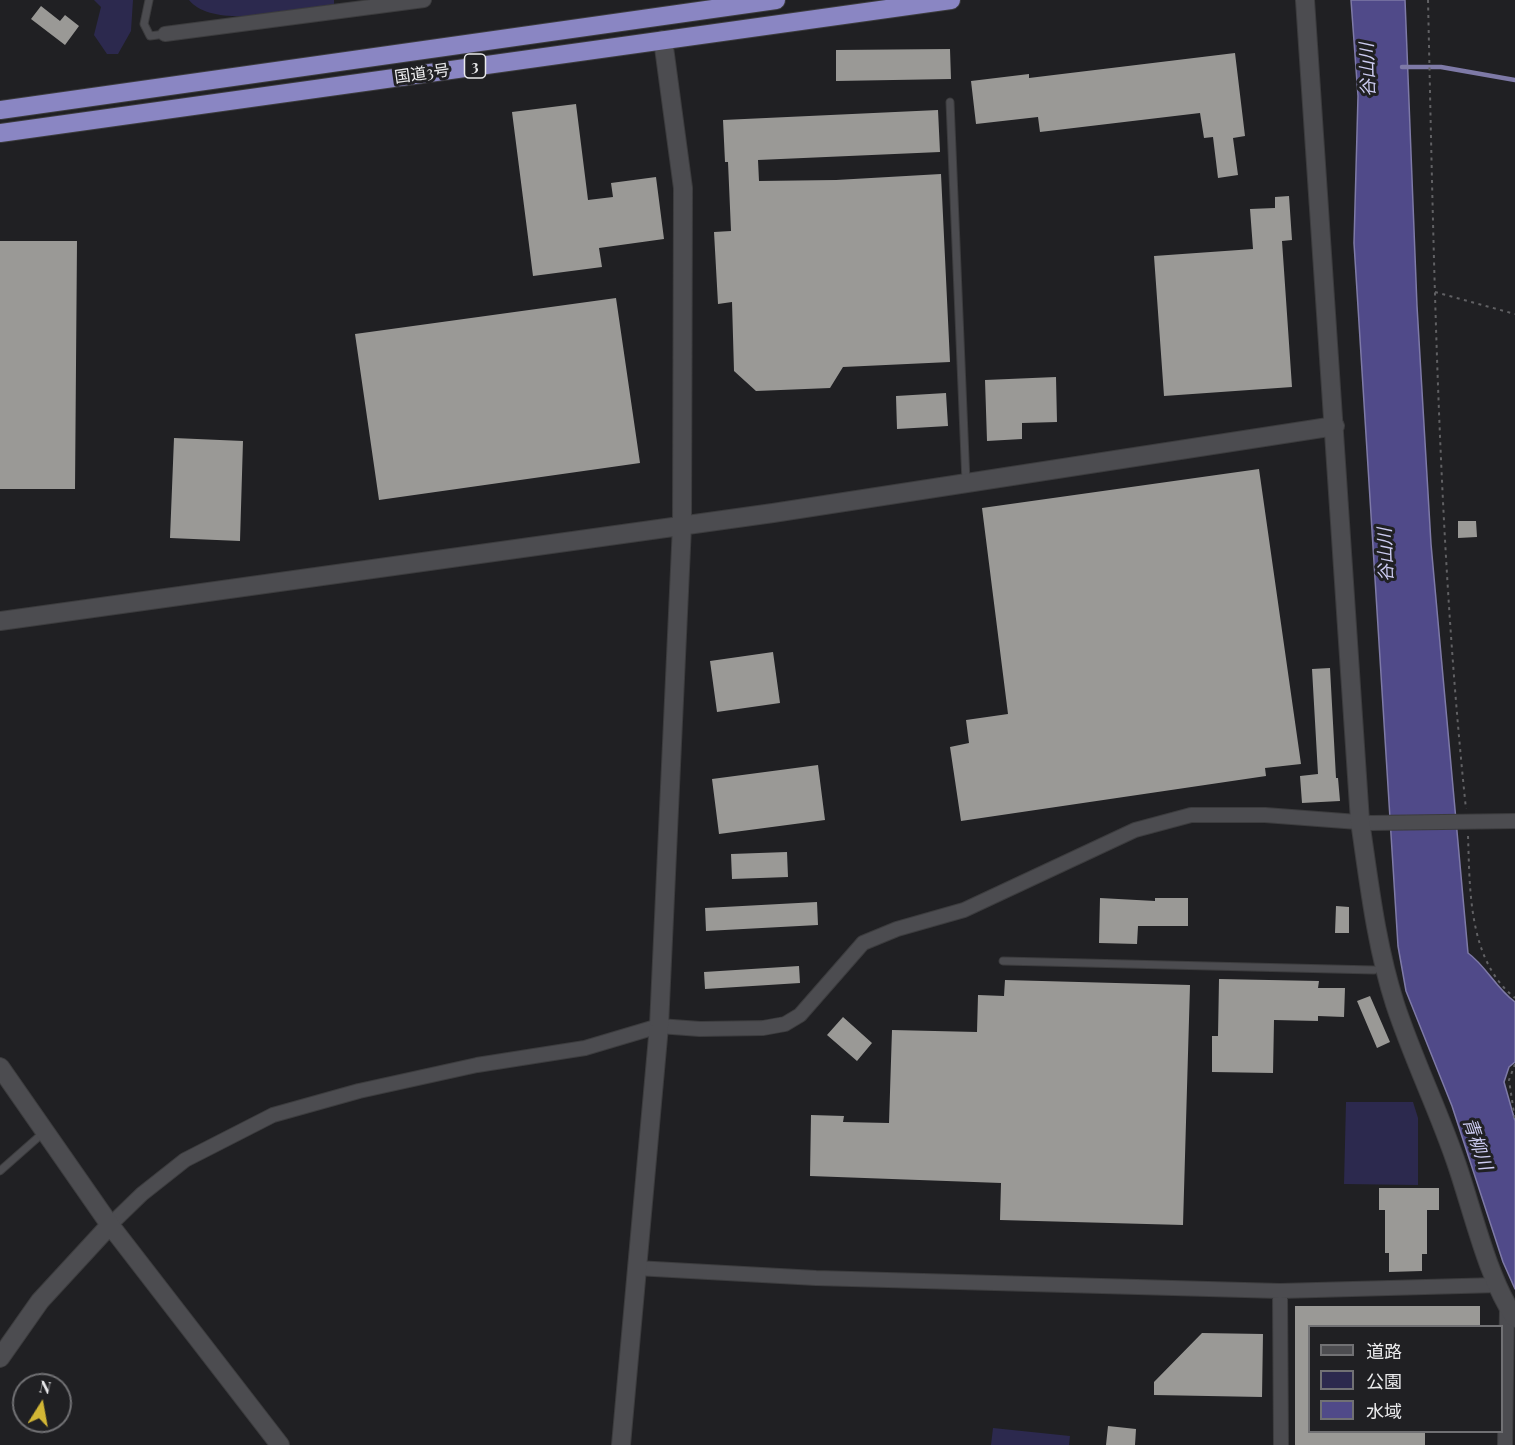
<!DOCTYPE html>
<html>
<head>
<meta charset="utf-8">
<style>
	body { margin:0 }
	#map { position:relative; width:1515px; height:1445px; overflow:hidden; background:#202023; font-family:"Playfair Display","Noto Sans JP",serif }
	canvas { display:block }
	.legend { position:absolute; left:1308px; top:1325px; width:195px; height:108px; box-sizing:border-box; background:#202023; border:2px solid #717174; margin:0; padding:8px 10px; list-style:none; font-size:18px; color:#ebebed }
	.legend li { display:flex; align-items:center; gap:12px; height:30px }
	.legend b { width:30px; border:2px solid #717174 }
	.north { position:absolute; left:12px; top:1373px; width:60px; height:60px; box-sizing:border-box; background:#202023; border:2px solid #717174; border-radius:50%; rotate:11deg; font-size:16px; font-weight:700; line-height:24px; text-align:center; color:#ebebed }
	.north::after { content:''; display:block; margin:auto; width:21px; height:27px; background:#d2b635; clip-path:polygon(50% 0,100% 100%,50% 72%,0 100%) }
</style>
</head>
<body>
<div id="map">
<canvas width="1515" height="1445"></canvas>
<ul class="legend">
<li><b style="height:8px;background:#4c4c50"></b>道路</li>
<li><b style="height:16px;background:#2c294e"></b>公園</li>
<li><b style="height:16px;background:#504a89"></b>水域</li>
</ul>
<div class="north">N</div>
</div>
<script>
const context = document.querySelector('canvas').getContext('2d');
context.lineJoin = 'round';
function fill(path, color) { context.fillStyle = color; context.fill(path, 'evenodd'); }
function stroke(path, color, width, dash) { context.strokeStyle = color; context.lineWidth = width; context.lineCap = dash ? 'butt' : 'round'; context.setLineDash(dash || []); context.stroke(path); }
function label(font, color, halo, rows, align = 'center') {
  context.font = font + ' "Playfair Display","Noto Sans JP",serif'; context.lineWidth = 6; context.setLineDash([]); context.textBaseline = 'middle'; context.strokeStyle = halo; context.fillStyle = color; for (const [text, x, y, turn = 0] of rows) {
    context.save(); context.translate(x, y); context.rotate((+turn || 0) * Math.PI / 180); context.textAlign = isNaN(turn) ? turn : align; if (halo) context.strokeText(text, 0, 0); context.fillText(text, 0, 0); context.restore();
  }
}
const green = new Path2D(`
	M 94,0 L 133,0 L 131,31 L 118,54 L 107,54 L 94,35 L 101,7 Z
	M 189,0 L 334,0 L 334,4 C 299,9 214,31 189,0 Z
	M 1346,1102 L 1413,1102 L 1418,1118 L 1418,1185 L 1344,1184 Z
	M 993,1428 L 1070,1436 L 1069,1445 L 991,1445 Z`);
const water = new Path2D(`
	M 1351,0 L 1405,0 L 1417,306 L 1431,544 L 1468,953 C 1486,966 1496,988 1515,1002 L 1515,1062 L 1509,1067 L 1504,1082 L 1515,1121 L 1515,1289 L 1503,1262 L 1452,1106 L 1406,991 L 1398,946 L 1354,243 L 1358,96 Z`);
const stream = new Path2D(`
	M 1402,67 L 1441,67 L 1515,80`);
const building = new Path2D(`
	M 41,6 L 60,21 L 65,15 L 79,26 L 65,45 L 31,19 Z
	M 950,49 L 951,79 L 836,81 L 836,50 Z
	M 1235,53 L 1245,136 L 1233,138 L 1238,175 L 1218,178 L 1213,137 L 1204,138 L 1200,113 L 1040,132 L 1038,117 L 976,124 L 971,81 L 1029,74 L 1029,78 Z
	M 576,104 L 588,200 L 613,197 L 611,183 L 656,177 L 664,239 L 599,248 L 602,267 L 533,276 L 512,112 Z
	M 938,110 L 940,152 L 758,160 L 759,181 L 836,180 L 941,174 L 950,362 L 843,367 L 830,388 L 756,391 L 734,371 L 732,302 L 718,304 L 714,232 L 731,231 L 728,162 L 725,162 L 723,120 Z
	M 1289,196 L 1292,240 L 1282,241 L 1292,387 L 1164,396 L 1154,256 L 1253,249 L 1250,209 L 1275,208 L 1275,197 Z
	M 0,241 L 77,241 L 75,489 L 0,489 Z
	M 616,298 L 640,463 L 379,500 L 355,334 Z
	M 1056,377 L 1057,422 L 1022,423 L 1022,439 L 987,441 L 985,380 Z
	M 946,393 L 948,426 L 897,429 L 896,396 Z
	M 174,438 L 243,441 L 240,541 L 170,538 Z
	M 1259,469 L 1301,764 L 1265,768 L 1266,776 L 961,821 L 950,747 L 969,743 L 966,720 L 1008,714 L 982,508 Z
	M 1458,521 L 1476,521 L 1477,537 L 1458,538 Z
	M 773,652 L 780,703 L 717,712 L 710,661 Z
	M 1330,668 L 1336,778 L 1338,778 L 1340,801 L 1302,803 L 1300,776 L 1318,774 L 1312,669 Z
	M 818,765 L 825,820 L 719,834 L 712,779 Z
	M 787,852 L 788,877 L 732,879 L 731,854 Z
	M 1100,898 L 1155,901 L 1155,898 L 1188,898 L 1188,926 L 1138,926 L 1137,944 L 1099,943 Z
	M 817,902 L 818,925 L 706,931 L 705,908 Z
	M 1336,906 L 1349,907 L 1349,933 L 1335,933 Z
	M 799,966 L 800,983 L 705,989 L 704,972 Z
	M 1219,979 L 1319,981 L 1318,988 L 1345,988 L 1344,1017 L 1318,1016 L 1318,1021 L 1274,1020 L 1273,1073 L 1212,1072 L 1212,1036 L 1218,1036 Z
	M 1005,980 L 1190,985 L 1183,1225 L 1000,1220 L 1001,1183 L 810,1176 L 811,1115 L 844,1116 L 843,1122 L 889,1123 L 892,1030 L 977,1032 L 978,995 L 1004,996 Z
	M 1370,996 L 1390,1042 L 1377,1048 L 1357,1001 Z
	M 843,1017 L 872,1043 L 857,1061 L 827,1035 Z
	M 1379,1188 L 1439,1188 L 1439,1210 L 1427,1210 L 1427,1254 L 1422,1254 L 1422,1271 L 1389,1272 L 1389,1253 L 1385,1253 L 1385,1210 L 1379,1210 Z
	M 1295,1306 L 1480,1306 L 1480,1326 L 1310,1326 L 1310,1431 L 1425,1431 L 1425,1445 L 1295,1445 Z
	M 1202,1333 L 1263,1334 L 1262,1397 L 1154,1395 L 1154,1382 Z
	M 1108,1426 L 1136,1429 L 1135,1445 L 1106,1445 Z`);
const path = new Path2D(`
	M 1428,0 C 1434,270 1438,541 1466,809
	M 1435,292 L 1515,314
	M 1468,836 C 1470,890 1468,960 1515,998
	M 1515,1064 L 1509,1080 L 1515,1120`);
const service = new Path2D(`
	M 149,0 L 144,24 L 150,36 L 165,34
	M 950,102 L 966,482
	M 1003,961 L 1374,970
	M 0,1171 L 43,1133`);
const minor = new Path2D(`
	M 165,34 L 424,0
	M 110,1225 L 142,1194 L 185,1160 L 273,1115 L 359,1091 L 477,1065 L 585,1048 L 659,1026 L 700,1029 L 763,1028 L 785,1024 L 800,1015 L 863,943 L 897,929 L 964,910 L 1135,830 L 1191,815 L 1265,815 L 1371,823 L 1515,821
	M 636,1268 L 816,1278 L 1280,1291 L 1498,1285
	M 1280,1291 L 1281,1445
	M 1505,1445 L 1507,1307`);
const tertiary = new Path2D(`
	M 1305,0 L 1360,821 C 1369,882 1376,945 1395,1004 C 1413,1059 1439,1111 1457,1165 C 1473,1212 1488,1279 1515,1318
	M 0,621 L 773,513 L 1335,426
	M 0,1067 L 110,1225 L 280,1445
	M 0,1358 L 40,1301 L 110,1225
	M 621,1445 L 659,1026 L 682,526 L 683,188 L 663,40`);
const trunk = new Path2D(`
	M 0,110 L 776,0
	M 0,133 L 951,0`);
const shields = [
	[475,66,21]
];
const shieldNames = [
	["3",475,66]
];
const streetNames = [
	["国道3号",422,74,-8]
];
const waterNames = [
	["谷山川",1368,70,-92],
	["谷山川",1386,555,-92],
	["青柳川",1477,1144,71]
];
fill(green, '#2c294e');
fill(water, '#504a89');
stroke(water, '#7e7aa7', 1.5);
stroke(stream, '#7e7aa7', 4.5);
fill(building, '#9a9996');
stroke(service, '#3c3c3e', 9);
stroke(minor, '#3c3c3e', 16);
stroke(tertiary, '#3c3c3e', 20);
stroke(trunk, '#3c3c3e', 20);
stroke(path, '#616164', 2, [3, 4.5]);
stroke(service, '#4c4c50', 7);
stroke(minor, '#4c4c50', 14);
stroke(tertiary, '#4c4c50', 18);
stroke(trunk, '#8a86c3', 18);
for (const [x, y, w] of shields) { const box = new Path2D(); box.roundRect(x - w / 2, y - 12, w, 24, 4.5); context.fillStyle = '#202023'; context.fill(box); stroke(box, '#ebebed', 1.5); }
label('bold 15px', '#ebebed', null, shieldNames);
label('16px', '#ebebed', '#202023', streetNames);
label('italic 18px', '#cdccf2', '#202023', waterNames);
</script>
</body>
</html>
